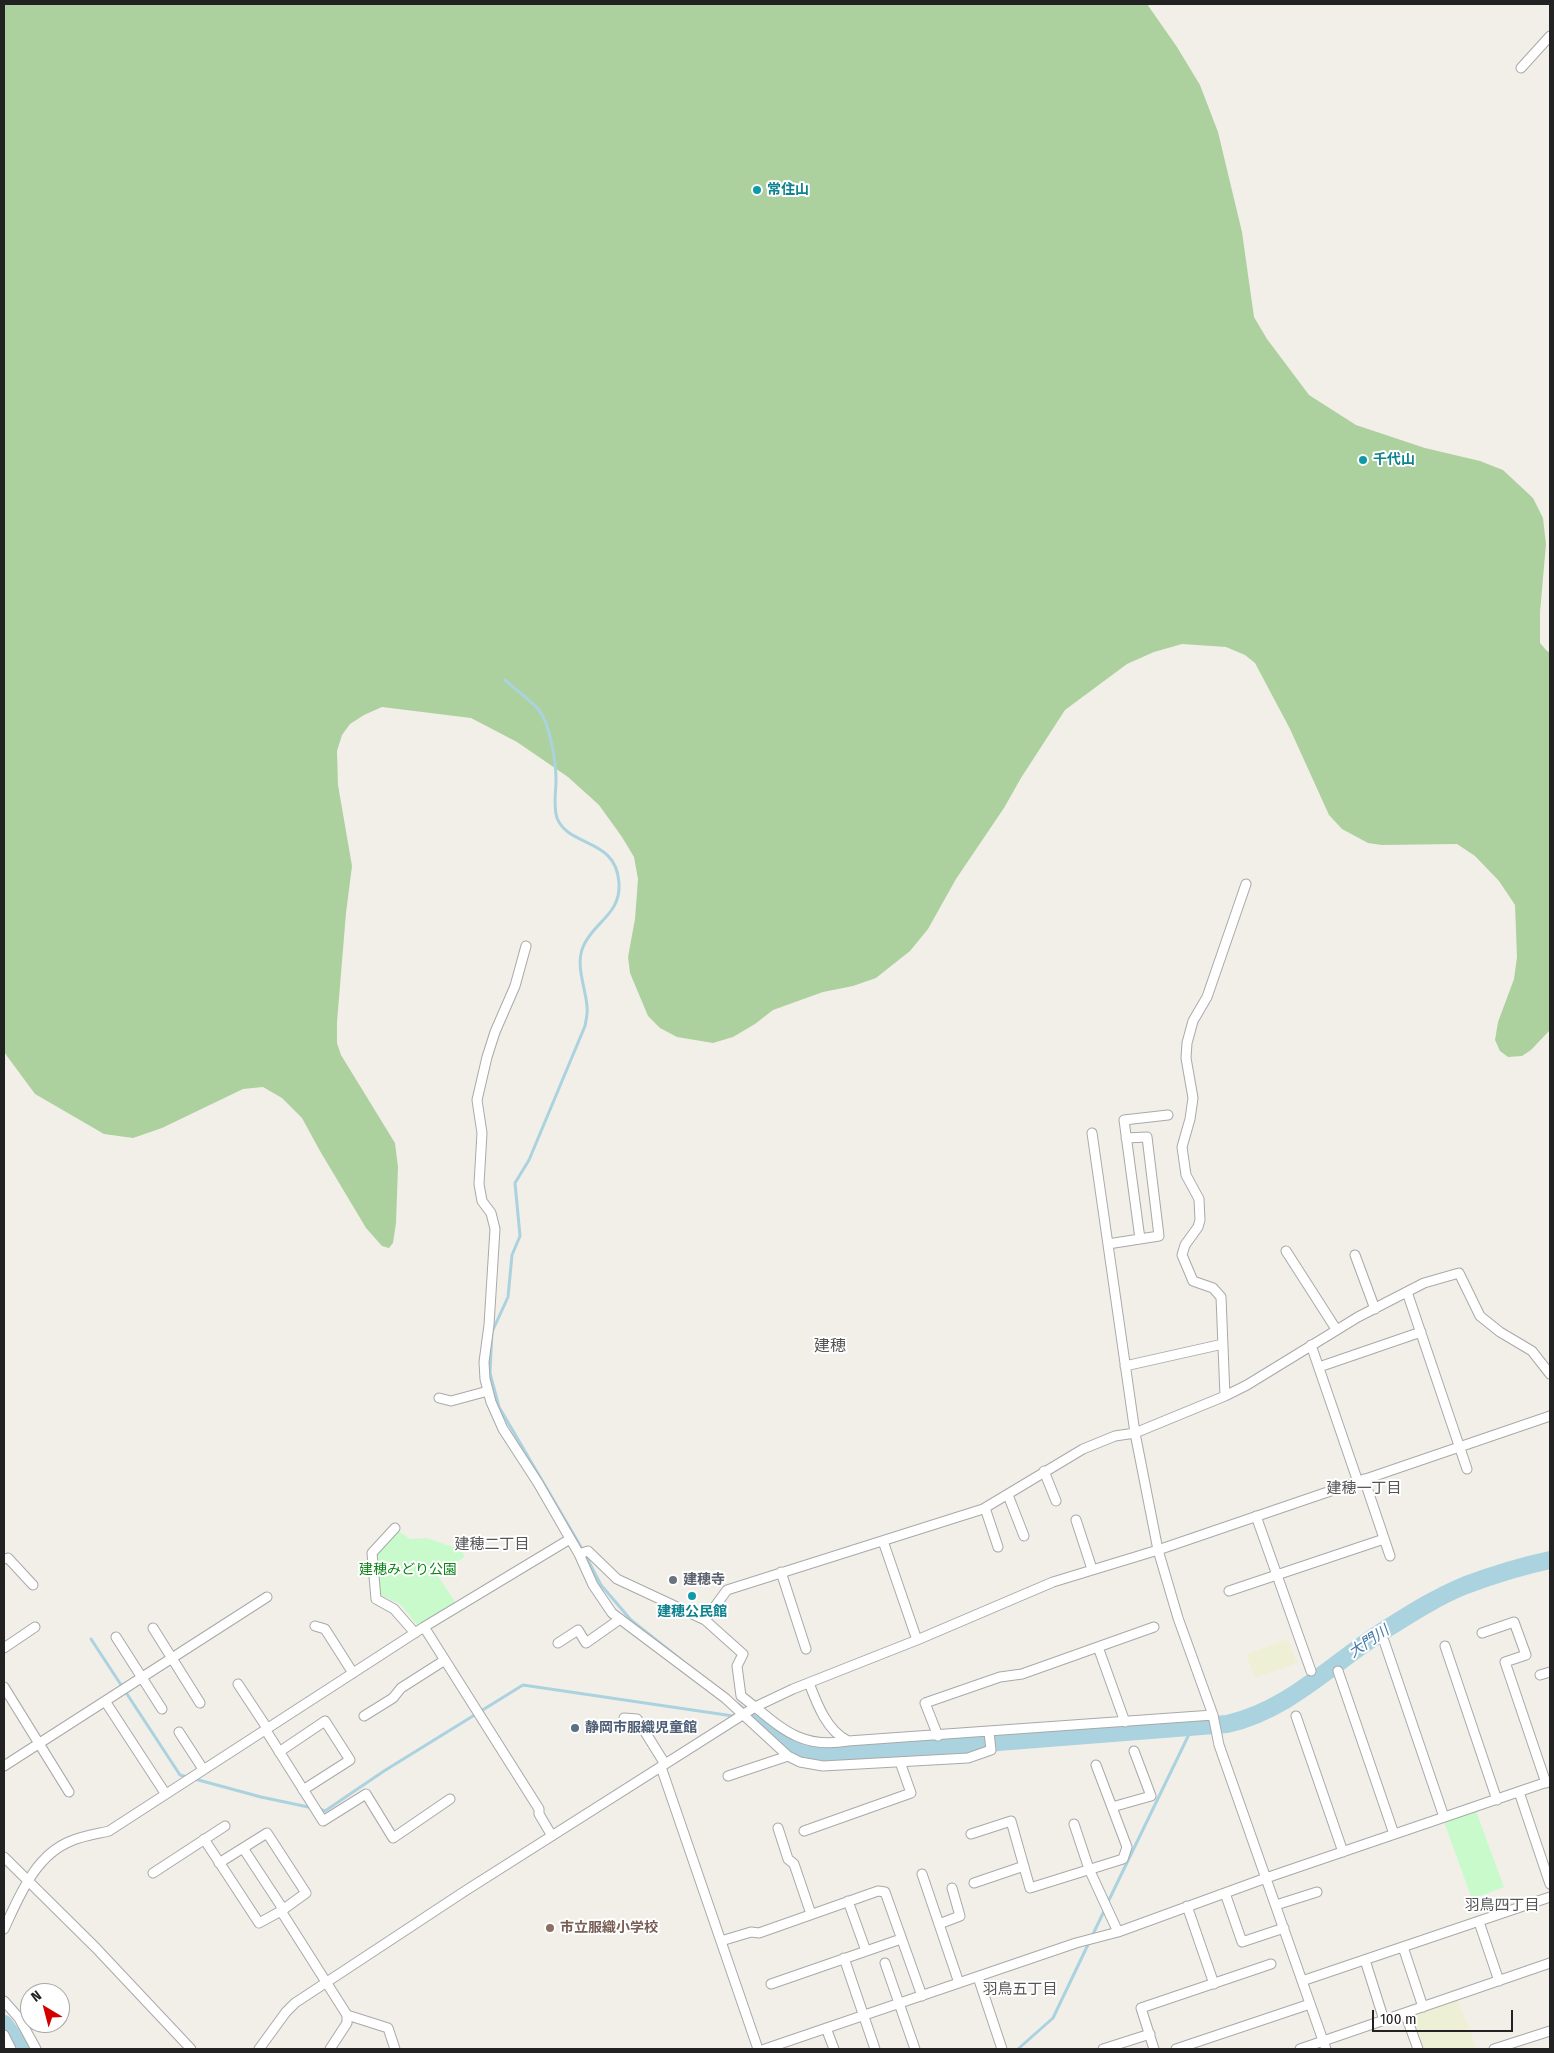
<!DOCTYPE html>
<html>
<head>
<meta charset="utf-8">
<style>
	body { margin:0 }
	#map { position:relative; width:1554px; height:2053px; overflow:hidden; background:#f2efe9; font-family:"Fira Sans Condensed",sans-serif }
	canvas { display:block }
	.frame { position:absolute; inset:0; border:5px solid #222; pointer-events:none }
	.north { position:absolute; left:20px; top:1983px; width:50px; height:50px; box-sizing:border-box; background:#fff; border:1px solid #a7a7a7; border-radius:50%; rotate:323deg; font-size:14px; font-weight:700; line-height:20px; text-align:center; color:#222 }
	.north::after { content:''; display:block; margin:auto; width:18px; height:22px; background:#d40000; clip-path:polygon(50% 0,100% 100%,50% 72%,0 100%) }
	.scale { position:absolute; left:1372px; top:2010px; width:141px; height:22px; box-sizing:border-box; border:2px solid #222; border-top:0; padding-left:6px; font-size:15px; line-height:18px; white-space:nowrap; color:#222; -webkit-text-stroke:4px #fff; paint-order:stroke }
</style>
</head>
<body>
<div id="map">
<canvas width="1554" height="2053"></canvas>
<div class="frame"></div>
<div class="north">N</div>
<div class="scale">100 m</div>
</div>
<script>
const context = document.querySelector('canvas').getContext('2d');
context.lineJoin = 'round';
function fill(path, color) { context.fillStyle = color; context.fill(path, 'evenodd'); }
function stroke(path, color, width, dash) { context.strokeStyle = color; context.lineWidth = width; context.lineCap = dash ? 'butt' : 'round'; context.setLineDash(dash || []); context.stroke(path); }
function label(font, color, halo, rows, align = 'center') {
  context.font = font + ' "Fira Sans Condensed","Noto Sans JP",sans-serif'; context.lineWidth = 4; context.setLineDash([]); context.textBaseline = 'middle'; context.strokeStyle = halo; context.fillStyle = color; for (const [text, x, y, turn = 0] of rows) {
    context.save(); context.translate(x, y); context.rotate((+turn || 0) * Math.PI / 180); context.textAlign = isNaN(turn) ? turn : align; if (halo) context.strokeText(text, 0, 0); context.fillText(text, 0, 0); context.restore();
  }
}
const farmland = new Path2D(`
	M 1288,1639 L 1297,1663 L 1255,1678 L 1246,1654 Z
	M 1457,1998 L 1477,2049 L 1423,2049 L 1411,2015 Z`);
const forest = new Path2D(`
	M 4,4 L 1147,4 L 1177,47 L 1200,85 L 1218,132 L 1242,232 L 1254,317 L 1267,339 L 1309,395 L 1356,425 L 1425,448 L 1480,461 L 1503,470 L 1533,498 L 1543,518 L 1546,544 L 1540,612 L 1540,643 L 1546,650 L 1550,653 L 1550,1030 L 1531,1050 L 1522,1056 L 1508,1057 L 1500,1051 L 1495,1040 L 1498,1022 L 1514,979 L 1517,957 L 1515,905 L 1499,881 L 1475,856 L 1457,844 L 1382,845 L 1368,843 L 1342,829 L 1329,815 L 1290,729 L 1255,663 L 1245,655 L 1226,647 L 1182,644 L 1154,652 L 1127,664 L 1065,710 L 1021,778 L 1004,808 L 956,879 L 928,929 L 910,951 L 876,978 L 853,986 L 823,992 L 773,1010 L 755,1024 L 733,1037 L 713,1043 L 677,1037 L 660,1028 L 648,1016 L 630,973 L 628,957 L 635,919 L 638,879 L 634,857 L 622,837 L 599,805 L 568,777 L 517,742 L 471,718 L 382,707 L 364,715 L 350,724 L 342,735 L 337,751 L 338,785 L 352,866 L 346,913 L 337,1022 L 337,1043 L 341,1055 L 395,1143 L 398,1167 L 396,1223 L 393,1243 L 389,1248 L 382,1246 L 366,1228 L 320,1151 L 302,1118 L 282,1098 L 263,1087 L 243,1089 L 162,1128 L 133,1138 L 104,1134 L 35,1094 L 4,1052 Z`);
const park = new Path2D(`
	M 397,1530 L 410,1539 L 427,1538 L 462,1550 L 464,1557 L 438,1576 L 456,1603 L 419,1627 L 400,1604 L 378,1594 L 375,1553 Z
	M 1476,1811 L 1504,1887 L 1472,1899 L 1444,1822 Z`);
const stream = new Path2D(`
	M 505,680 C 516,690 529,699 539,710 C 550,724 556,762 556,780 C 556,791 553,806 557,818 C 569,848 616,837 619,883 C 621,915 593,922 583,947 C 575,966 586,988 587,1007 C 588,1013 586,1020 585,1026 L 529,1160 L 515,1183 L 520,1236 L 512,1255 L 508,1297 L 492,1332 L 490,1373 L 499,1407 L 581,1547 L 601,1585 L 631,1620 L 680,1659
	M 91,1639 L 180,1775 L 261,1797 L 313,1808
	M 738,1704 L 756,1719
	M 319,1809 L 325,1811 L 384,1771 L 523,1685 L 733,1716
	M 1107,1904 L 1193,1726
	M 1018,2049 L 1053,2018 L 1105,1909`);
const river = new Path2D(`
	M 756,1719 L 780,1737 L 803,1748 L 833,1755 L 1227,1724 C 1288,1710 1329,1666 1380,1633 C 1407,1616 1436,1597 1466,1585 C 1493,1575 1522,1566 1550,1560
	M 4,2024 L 22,2049`);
const street = new Path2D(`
	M 1521,68 L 1550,36
	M 526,946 L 515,986 L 495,1032 L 487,1057 L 477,1100 L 482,1133 L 479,1184 L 482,1201 L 491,1213 L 495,1229 L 489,1325 L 484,1362 L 485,1379 L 491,1402 L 503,1429 L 538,1483 L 579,1554 L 593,1585 L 612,1613 L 725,1698 L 788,1756 L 800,1762 L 823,1766 L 968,1758 L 991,1750 L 989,1732
	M 1092,1133 L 1135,1433 L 1158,1550 L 1178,1618 L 1213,1715 L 1219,1745 L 1326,2049
	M 1140,1239 L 1124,1120 L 1168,1115
	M 1108,1244 L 1159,1236 L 1147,1137 L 1126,1138
	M 1286,1251 L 1336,1329
	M 1355,1255 L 1375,1309
	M 1407,1292 L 1467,1469
	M 1311,1345 L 1358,1482
	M 1125,1366 L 1223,1344
	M 1319,1367 L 1421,1332
	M 1225,1396 L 1221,1297 L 1213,1288 L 1193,1281 L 1182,1255 L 1185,1245 L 1198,1227 L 1200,1220 L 1199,1199 L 1186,1175 L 1182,1147 L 1190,1119 L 1193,1098 L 1186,1058 L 1187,1043 L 1193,1021 L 1207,997 L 1246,884
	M 439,1398 L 451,1401 L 488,1391
	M 1044,1471 L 1056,1501
	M 1364,1479 L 1390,1556
	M 1008,1495 L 1024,1536
	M 985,1508 L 998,1547
	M 1256,1516 L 1311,1671
	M 1076,1520 L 1092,1569
	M 395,1528 L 372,1553 L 376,1599 L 394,1609 L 415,1633
	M 883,1541 L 917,1640
	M 579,1554 L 588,1551 L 617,1579 L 705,1620 L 727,1590 L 983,1509 L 1083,1449 L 1115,1436 L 1135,1433 L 1225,1396 L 1247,1385 L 1358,1317 L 1424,1283 L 1459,1273 L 1480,1316 L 1500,1332 L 1532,1351 L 1550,1374
	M 4,1559 L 8,1558 L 33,1585
	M 781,1572 L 806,1649
	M 1229,1591 L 1384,1539
	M 705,1620 L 743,1654 L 737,1666 L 741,1696 C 778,1724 797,1750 848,1741
	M 315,1626 L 325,1629 L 353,1673
	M 424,1627 L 539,1809 L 539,1814 L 552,1836
	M 153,1628 L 200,1703
	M 1482,1633 L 1514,1622 L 1526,1655 L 1505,1662 L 1546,1783
	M 116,1637 L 162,1709
	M 1384,1641 L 1444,1817
	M 558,1643 L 578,1630 L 586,1643 L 620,1619
	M 1445,1646 L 1497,1800
	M 1098,1647 L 1125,1722
	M 4,1648 L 35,1627
	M 1338,1671 L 1394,1834
	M 1540,1675 L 1550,1672
	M 809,1683 C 817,1704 827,1731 848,1741 L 1213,1715
	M 238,1684 L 267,1728
	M 4,1687 L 69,1792
	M 105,1701 L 165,1793
	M 364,1716 L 393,1698 L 401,1688 L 445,1660
	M 1296,1716 L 1343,1852
	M 624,1718 L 637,1719 L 665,1764
	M 265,1729 L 323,1821 L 366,1794 L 393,1838 L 450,1799
	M 179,1732 L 203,1769
	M 938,1736 L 925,1703 L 1000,1677 L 1022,1674 L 1154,1627
	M 279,1752 L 325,1721 L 350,1760 L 303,1790
	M 4,1766 L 267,1597
	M 661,1767 L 758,2049
	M 728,1776 L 788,1756
	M 1519,1792 L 1550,1884
	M 1112,1807 L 1151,1796 L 1134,1751
	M 1074,1824 L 1089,1869 L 1118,1932
	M 778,1828 L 788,1859 L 794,1864 L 811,1914
	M 804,1831 L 911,1793 L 900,1762
	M 971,1834 L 1011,1821 L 1030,1888 L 1123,1859 L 1127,1847 L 1096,1765
	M 204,1839 L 259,1923 L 281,1911 L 306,1893 L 267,1833 L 219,1863
	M 243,1848 L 283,1909
	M 4,1857 L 96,1948 L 191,2049
	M 153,1873 L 225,1826
	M 922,1874 L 959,1983
	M 974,1883 L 1024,1866
	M 1225,1893 L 1242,1942 L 1284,1928
	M 848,1901 L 866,1951
	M 1276,1905 L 1317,1892
	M 1187,1906 L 1214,1984
	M 281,1911 L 347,2015 L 388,2028 L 395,2049
	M 1479,1922 L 1499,1981
	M 939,1924 L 960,1916 L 952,1888
	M 4,1929 C 19,1897 35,1855 71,1841 C 82,1836 96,1834 109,1831 L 424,1627 L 570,1539
	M 721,1941 L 751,1932 L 759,1933 L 878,1891 L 885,1892 L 922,1996
	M 1403,1947 L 1423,2007
	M 844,1958 L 875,2049
	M 1365,1960 L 1384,2020
	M 885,1963 L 915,2049
	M 978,1977 L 1002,2049
	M 1302,1981 L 1550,1897
	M 771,1984 L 901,1939
	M 4,2001 L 19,2018 L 36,2049
	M 1405,2013 L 1418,2049
	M 826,2028 L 834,2049
	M 4,2035 L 11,2049
	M 259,2049 L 286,2012 L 295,2003 L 465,1891 L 755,1707 L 793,1689 L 917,1640 L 1053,1582 L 1158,1550 L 1550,1416
	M 330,2049 L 347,2023 L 347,2015
	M 765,2049 L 1076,1943 L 1118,1932 L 1266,1878 L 1550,1781
	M 1103,2049 L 1150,2034
	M 1154,2049 L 1141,2008 L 1271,1964
	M 1176,2049 L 1310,2004
	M 1300,2049 L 1550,1963
	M 1494,2049 L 1550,2031`);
const markers = [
	[757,190,5,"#0f9aa8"],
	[1363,460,5,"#0f9aa8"],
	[673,1580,5,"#6b7280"],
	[692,1596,5,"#0f9aa8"],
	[575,1728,5,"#5c6f8a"],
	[550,1928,5,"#8d6e63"]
];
const cultureNames = [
	["常住山",767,190],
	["千代山",1373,460],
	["建穂公民館",692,1612,"center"]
];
const parkNames = [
	["建穂みどり公園",408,1570]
];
const worshipNames = [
	["建穂寺",683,1580]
];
const serviceNames = [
	["静岡市服織児童館",585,1728]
];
const educationNames = [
	["市立服織小学校",560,1928]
];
const neighbourhoodNames = [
	["建穂一丁目",1364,1489],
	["建穂二丁目",492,1545],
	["羽鳥四丁目",1502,1906],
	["羽鳥五丁目",1020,1990]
];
const waterNames = [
	["大門川",1369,1642,-34]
];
const quarterNames = [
	["建穂",830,1347]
];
fill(farmland, '#eef0d5');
fill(forest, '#add19e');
fill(park, '#c8facc');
stroke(stream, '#aad3df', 3);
stroke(river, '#aad3df', 18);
stroke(street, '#a9a9a9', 11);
stroke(street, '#fff', 9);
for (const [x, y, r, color] of markers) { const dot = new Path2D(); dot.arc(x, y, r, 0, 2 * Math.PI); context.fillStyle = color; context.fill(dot); stroke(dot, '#fff', 2); }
label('bold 14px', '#0d838f', '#fff', cultureNames, 'left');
label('14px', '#0c8416', '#fff', parkNames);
label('bold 14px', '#5b616d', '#fff', worshipNames, 'left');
label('bold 14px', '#4e5e75', '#fff', serviceNames, 'left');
label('bold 14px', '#785e54', '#fff', educationNames, 'left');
label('15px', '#555', '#fff', neighbourhoodNames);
label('italic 15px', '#4a7aab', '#fff', waterNames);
label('16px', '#555', '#fff', quarterNames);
</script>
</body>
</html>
